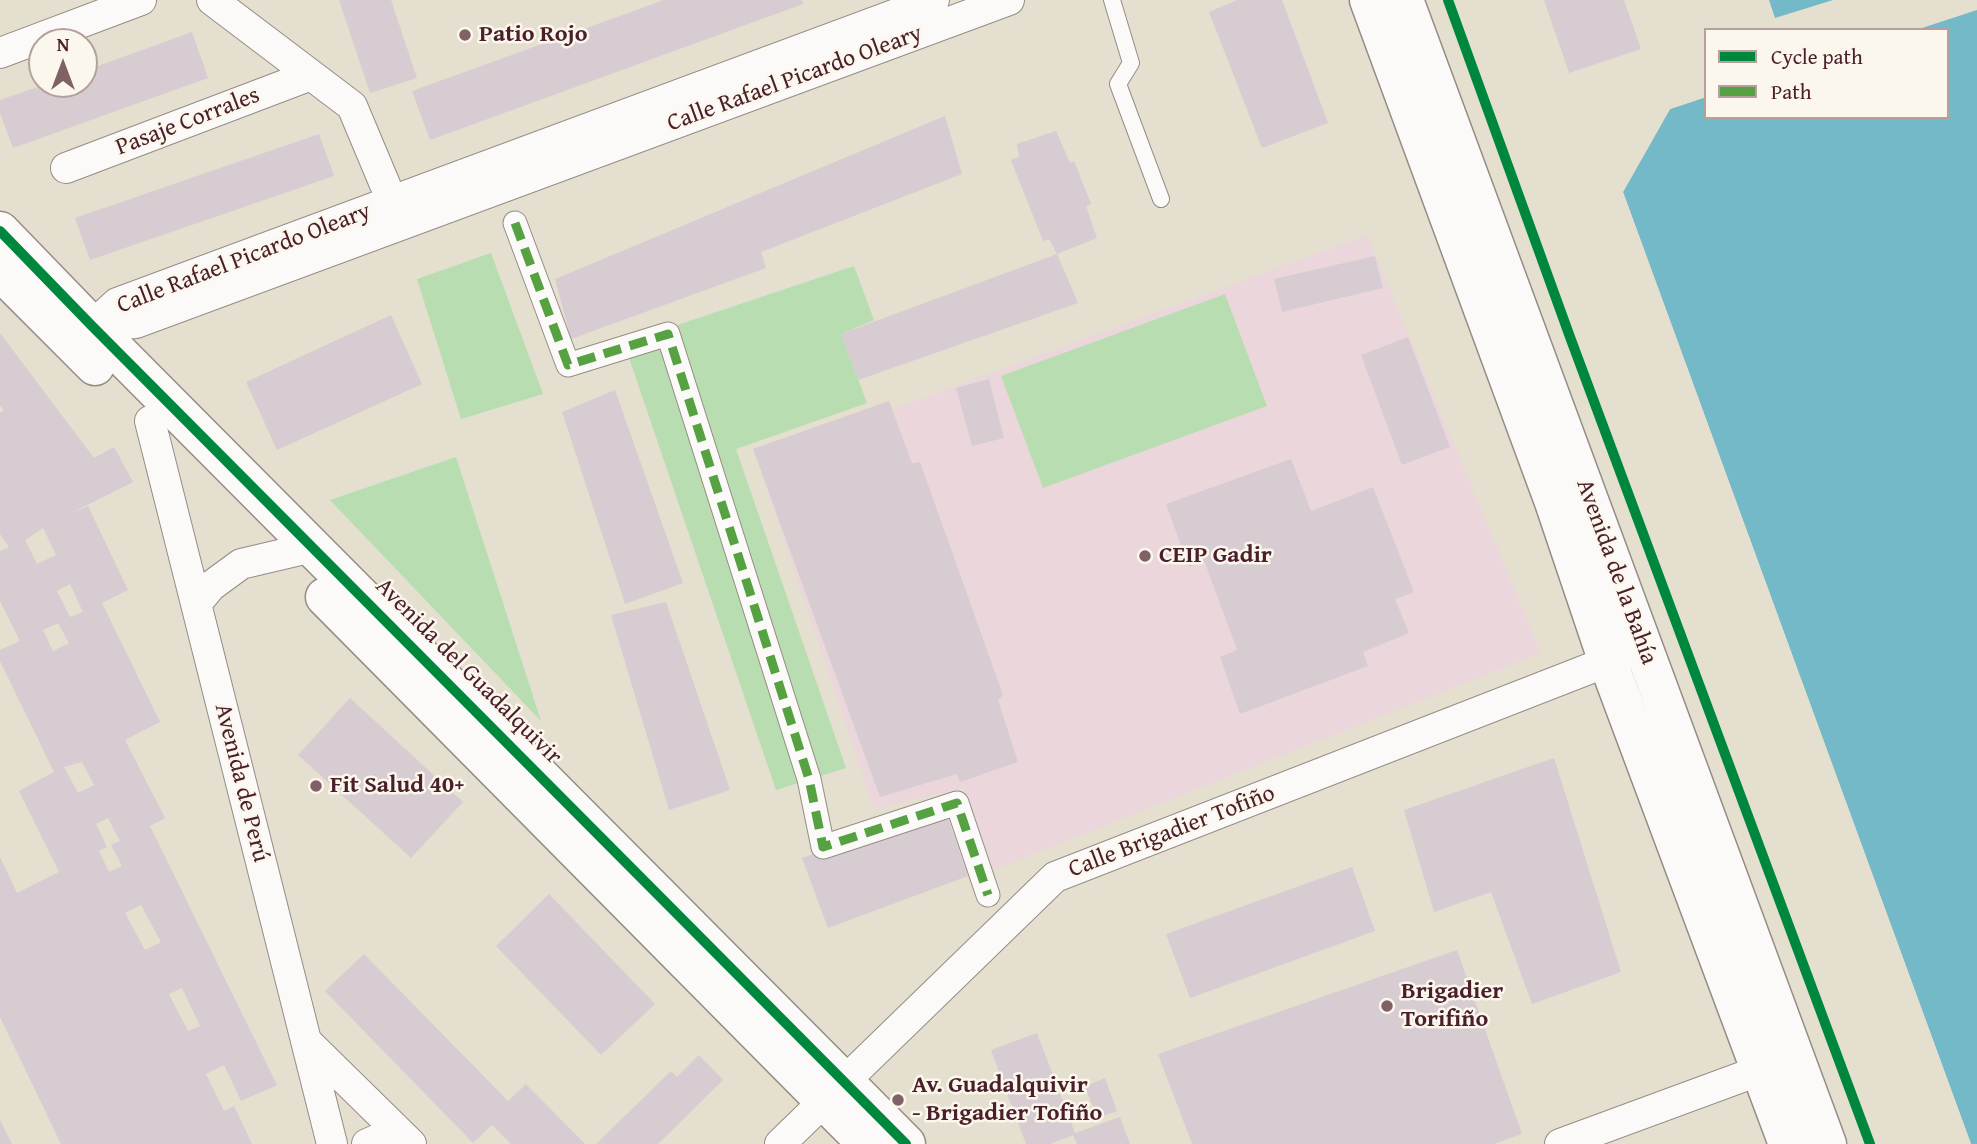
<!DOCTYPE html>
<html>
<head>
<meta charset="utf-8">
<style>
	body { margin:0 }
	#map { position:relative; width:1977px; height:1144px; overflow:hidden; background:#e4dfce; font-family:"Gentium Book Plus",serif }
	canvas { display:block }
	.legend { position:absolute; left:1704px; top:28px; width:245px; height:91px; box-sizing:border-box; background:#fbf7ec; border:2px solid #b4a19f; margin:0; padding:9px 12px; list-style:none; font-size:21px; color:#4a1f2b }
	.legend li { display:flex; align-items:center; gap:14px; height:35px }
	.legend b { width:35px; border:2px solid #b4a19f }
	.north { position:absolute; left:28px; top:28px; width:70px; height:70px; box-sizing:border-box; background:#fbf7ec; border:2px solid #b4a19f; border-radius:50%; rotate:0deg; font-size:19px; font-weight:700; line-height:28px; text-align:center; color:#4a1f2b }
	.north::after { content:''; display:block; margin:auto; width:24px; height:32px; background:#806264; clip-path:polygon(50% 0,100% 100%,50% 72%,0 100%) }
</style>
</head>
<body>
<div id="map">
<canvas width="1977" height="1144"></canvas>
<ul class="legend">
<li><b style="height:9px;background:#00873e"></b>Cycle path</li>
<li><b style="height:9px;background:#56a243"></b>Path</li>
</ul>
<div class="north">N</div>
</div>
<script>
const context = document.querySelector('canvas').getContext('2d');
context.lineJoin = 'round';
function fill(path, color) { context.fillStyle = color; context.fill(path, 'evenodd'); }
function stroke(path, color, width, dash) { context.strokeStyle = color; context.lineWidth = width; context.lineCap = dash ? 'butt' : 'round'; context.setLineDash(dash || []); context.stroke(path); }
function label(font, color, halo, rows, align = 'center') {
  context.font = font + ' "Gentium Book Plus",serif'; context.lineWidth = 5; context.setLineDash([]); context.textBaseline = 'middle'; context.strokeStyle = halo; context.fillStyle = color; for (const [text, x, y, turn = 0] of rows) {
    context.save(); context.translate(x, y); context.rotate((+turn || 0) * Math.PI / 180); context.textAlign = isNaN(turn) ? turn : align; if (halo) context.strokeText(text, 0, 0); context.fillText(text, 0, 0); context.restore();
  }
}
const built = new Path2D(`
	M 1367,235 L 1541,653 L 991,871 L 964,788 L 874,809 L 757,459 Z`);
const green = new Path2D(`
	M 491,253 L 543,394 L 461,419 L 417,279 Z
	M 854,266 L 874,320 L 841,334 L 867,403 L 736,449 L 846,768 L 776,790 L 624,343 Z
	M 1225,294 L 1267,406 L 1043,488 L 1001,376 Z
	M 456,457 L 541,721 L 330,500 Z`);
const water = new Path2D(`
	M 1769,0 L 1833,0 L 1775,18 Z
	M 1977,10 L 1977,1144 L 1971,1144 L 1623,192 L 1670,109 L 1706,97 L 1706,117 L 1947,117 L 1947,30 L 1916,30 Z`);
const pier = new Path2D(`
	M 1705,94 L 1706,97 L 1670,109 L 1623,192 L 1971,1144 L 1967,1144 L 1620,193 L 1668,106 Z`);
const building = new Path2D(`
	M 339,0 L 391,0 L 417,78 L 370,93 Z
	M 664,0 L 802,0 L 803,4 L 430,140 L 412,91 Z
	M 1237,0 L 1282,0 L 1328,123 L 1262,148 L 1209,12 Z
	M 1544,0 L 1624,0 L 1641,49 L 1569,73 Z
	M 192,32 L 208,78 L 13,148 L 0,113 L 0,100 L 46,84 L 84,84 L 84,71 Z
	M 945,116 L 962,174 L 761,252 L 766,268 L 571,339 L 555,279 Z
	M 1056,131 L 1070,163 L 1074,161 L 1091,204 L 1086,206 L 1097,238 L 1057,254 L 1049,239 L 1043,241 L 1011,160 L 1019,157 L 1017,144 Z
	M 319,134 L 334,176 L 90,260 L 75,218 Z
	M 1057,254 L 1078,303 L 858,380 L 841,334 Z
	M 1375,256 L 1383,288 L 1282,312 L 1274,279 Z
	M 391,315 L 422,384 L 277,450 L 246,382 Z
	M 0,333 L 94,458 L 114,447 L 133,482 L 71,513 L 88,506 L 128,590 L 102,603 L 160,722 L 125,740 L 165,818 L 150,826 L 277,1085 L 241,1101 L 224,1065 L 206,1074 L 224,1111 L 234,1106 L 252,1144 L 61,1144 L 0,1017 L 0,857 L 17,893 L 59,872 L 19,791 L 54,772 L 0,661 L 0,650 L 20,641 L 0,601 L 0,551 L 9,547 L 0,534 L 0,413 L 4,410 L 0,405 ZM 43,528 L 56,555 L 37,564 L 25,540 ZM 70,584 L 83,612 L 70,617 L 57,591 ZM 58,623 L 69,643 L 53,651 L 43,630 ZM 82,762 L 94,785 L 78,793 L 64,767 ZM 108,818 L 120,841 L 111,845 L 122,866 L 109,872 L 99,851 L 107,847 L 96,824 ZM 141,905 L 161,942 L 145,950 L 125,913 ZM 182,988 L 200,1026 L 188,1031 L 169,994 Z
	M 1408,337 L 1450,447 L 1402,465 L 1361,355 Z
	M 989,379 L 1004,438 L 972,446 L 956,388 Z
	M 615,390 L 683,583 L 625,604 L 562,412 Z
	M 889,401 L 912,463 L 920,462 L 1003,695 L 998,700 L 1018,762 L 960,782 L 957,774 L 880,797 L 753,449 Z
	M 1291,459 L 1311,511 L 1373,487 L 1414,592 L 1395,599 L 1409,633 L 1363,652 L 1368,666 L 1240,714 L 1220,657 L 1237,650 L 1204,560 L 1189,567 L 1166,504 Z
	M 666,602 L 730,790 L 669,810 L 611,615 Z
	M 350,698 L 463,802 L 411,858 L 298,755 Z
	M 1554,758 L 1621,972 L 1532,1004 L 1491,892 L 1434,912 L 1404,810 Z
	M 945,809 L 968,876 L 828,928 L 802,858 Z
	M 1352,867 L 1375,931 L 1190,998 L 1166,934 Z
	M 549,894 L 655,1004 L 601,1055 L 496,946 Z
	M 1457,950 L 1522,1134 L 1494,1144 L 1192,1144 L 1158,1054 Z
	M 364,954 L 508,1101 L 526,1084 L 585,1144 L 511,1144 L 492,1125 L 473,1143 L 325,991 Z
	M 1037,1033 L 1075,1133 L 1120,1117 L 1130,1144 L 1077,1144 L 1073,1135 L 1050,1144 L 1026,1144 L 991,1050 Z
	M 699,1055 L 723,1080 L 658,1144 L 596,1144 L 671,1071 L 677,1077 Z
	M 1105,1078 L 1117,1111 L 1097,1118 L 1085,1086 Z
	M 0,1120 L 12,1144 L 0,1144 Z`);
const service = new Path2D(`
	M 1112,0 L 1131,63 L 1118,84 L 1161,199`);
const pedestrian = new Path2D(`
	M 515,223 L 568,365 L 668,334 L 809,779 L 823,847 L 957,803 L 988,895`);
const minor = new Path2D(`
	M 212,0 L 352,106 L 399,218
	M 0,53 L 141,0
	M 66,168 L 311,75
	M 92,326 L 136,323 L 1009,0
	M 92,326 L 117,303 L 934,0
	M 150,421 L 332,1144
	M 196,604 L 211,586 L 241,564 L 313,547
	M 306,1041 L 411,1144
	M 367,1144 L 385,1136 L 402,1136
	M 780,1144 L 1055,877 L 1627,654
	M 1560,1144 L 1761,1070`);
const tertiary = new Path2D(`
	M 0,231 L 92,326 L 906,1144
	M 0,271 L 95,366
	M 325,597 L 867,1144`);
const secondary = new Path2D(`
	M 1369,0 L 1554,502 L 1608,662 L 1788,1144
	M 1404,0 L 1827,1144`);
const quiet = new Path2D(`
	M 515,223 L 568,365 L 668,334 L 809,779 L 823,847 L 957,803 L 988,895`);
const cycleway = new Path2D(`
	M 1448,0 L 1570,337 L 1870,1144
	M 0,231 L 92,326 L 906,1144`);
const markers = [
	[465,35,7,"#806264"],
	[1145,556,7,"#806264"],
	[316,786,7,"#806264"],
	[1387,1006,7,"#806264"],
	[898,1100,7,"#806264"]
];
const poiNames = [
	["Patio Rojo",479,35],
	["CEIP Gadir",1159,556],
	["Fit Salud 40+",330,786],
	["Brigadier",1401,992],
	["Torifiño",1401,1020],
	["Av. Guadalquivir",912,1086],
	["- Brigadier Tofiño",912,1114]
];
const streetNames = [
	["Calle Rafael Picardo Oleary",795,79,-20],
	["Pasaje Corrales",188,122,-21],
	["Calle Rafael Picardo Oleary",244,259,-21],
	["Avenida de la Bahía",1616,572,70],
	["Avenida del Guadalquivir",468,672,45],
	["Avenida de Perú",241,783,76],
	["Calle Brigadier Tofiño",1172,832,-21]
];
fill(built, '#ebd7db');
fill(green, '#b8ddb0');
fill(water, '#74b9c7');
fill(pier, '#e4dfce');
fill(building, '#d7ccd1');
stroke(service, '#968c86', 18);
stroke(pedestrian, '#968c86', 25);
stroke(minor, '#968c86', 32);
stroke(tertiary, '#968c86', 41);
stroke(secondary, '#968c86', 41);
stroke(service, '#fbfaf8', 16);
stroke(pedestrian, '#fbfaf8', 23);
stroke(minor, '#fbfaf8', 30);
stroke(tertiary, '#fbfaf8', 38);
stroke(secondary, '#fbfaf8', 38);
stroke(quiet, '#56a243', 9, [18, 9]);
stroke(cycleway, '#00873e', 10);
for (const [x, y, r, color] of markers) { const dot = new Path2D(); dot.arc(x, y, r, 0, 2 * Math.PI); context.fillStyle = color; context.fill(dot); stroke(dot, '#fbf7ec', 2.5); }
label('bold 24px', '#4a1f2b', '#fbf7ec', poiNames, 'left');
label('24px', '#4a1f2b', '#fbf7ec', streetNames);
</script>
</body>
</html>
